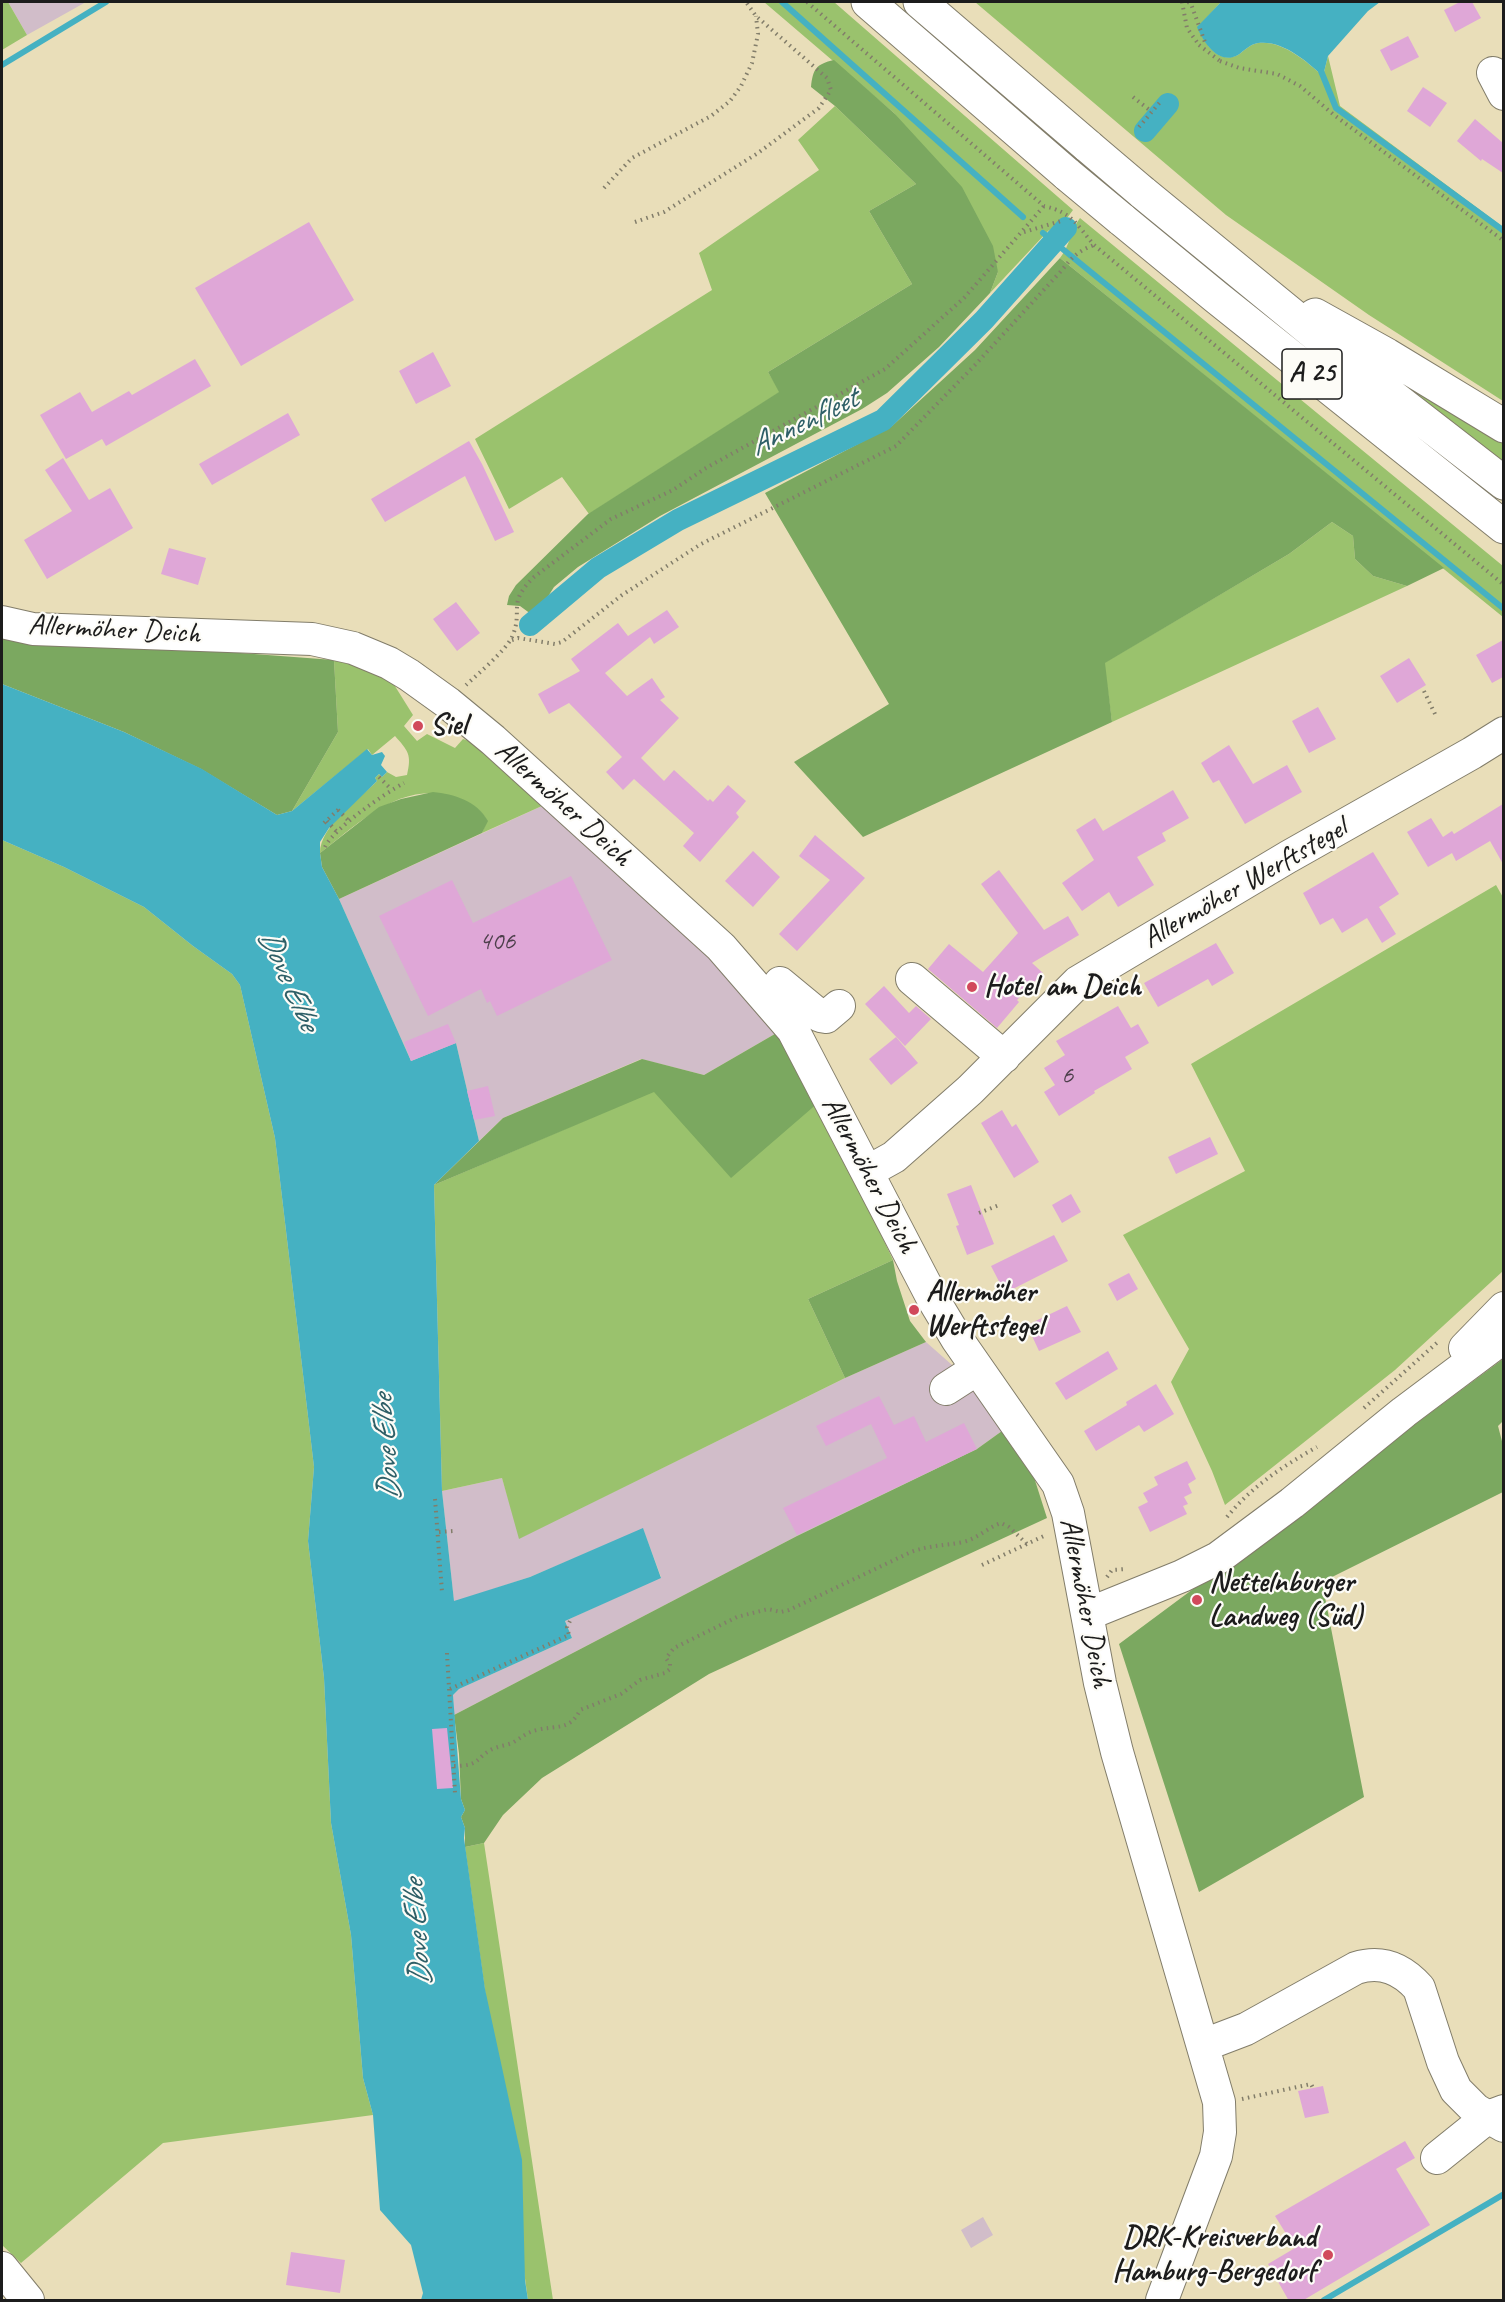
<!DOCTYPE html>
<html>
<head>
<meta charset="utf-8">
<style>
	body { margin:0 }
	#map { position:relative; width:1505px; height:2302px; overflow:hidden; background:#e9deb9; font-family:Caveat,sans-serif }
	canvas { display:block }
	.frame { position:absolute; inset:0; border:3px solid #1c1c1c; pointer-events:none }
</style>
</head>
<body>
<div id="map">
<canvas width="1505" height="2302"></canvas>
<div class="frame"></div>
</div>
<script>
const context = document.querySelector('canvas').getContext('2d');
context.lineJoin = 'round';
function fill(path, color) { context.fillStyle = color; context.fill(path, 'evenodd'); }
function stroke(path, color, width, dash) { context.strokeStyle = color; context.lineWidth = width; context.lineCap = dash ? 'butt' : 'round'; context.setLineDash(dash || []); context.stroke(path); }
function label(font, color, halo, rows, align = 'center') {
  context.font = font + ' Caveat,sans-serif'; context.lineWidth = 4.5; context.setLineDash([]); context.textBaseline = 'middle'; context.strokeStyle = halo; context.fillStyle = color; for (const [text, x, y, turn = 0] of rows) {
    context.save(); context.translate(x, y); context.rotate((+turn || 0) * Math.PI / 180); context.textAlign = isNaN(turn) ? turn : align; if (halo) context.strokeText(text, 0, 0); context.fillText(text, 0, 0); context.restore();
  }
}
const industrial = new Path2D(`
	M 8,2 L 86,2 L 27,35 Z
	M 544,805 L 714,954 L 780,1031 L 704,1075 L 641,1059 L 503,1118 L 479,1141 L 456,1043 L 411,1061 L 339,899 Z
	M 926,1342 L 960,1372 L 1002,1431 L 977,1449 L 797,1536 L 454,1715 L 453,1695 L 459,1689 L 572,1638 L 565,1621 L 661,1577 L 643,1529 L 530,1577 L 454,1602 L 442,1491 L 502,1478 L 520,1538 L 845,1378 Z
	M 983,2217 L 993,2235 L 971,2248 L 961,2230 Z`);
const green = new Path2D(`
	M 2,2 L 8,2 L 27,35 L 2,50 Z
	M 764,2 L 834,2 L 1073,210 L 1064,222 L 1048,231 L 990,293 L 998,272 L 894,113 Z
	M 975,2 L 1221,2 L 1198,27 C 1203,42 1219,65 1238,55 C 1244,51 1250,44 1258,43 C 1282,40 1306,61 1323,76 L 1328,56 L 1340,106 L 1503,227 L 1503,401 L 1369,315 L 1226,215 Z
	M 835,106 L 916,184 L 869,211 L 912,284 L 768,372 L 780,392 L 589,514 L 562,477 L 509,509 L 475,439 L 712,290 L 699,253 L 819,170 L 798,140 Z
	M 1080,218 L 1503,566 L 1503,617 L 1060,258 C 1070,246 1070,231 1080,218 Z
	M 1410,382 L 1503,441 L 1503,461 L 1406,387 Z
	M 1332,522 L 1353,536 L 1355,559 L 1373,576 L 1407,586 L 1112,722 L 1104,663 L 1289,554 Z
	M 334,660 L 388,675 L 413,715 L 404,726 L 417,741 L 427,734 L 455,748 L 463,739 L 475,743 L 544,805 L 482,833 L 487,821 C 481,808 471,805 458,801 C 450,798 440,792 432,793 C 387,793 353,828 320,853 C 320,826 358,800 377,781 L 375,778 L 379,774 L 382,777 L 387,772 L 396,777 L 407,775 C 412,754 408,751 395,736 L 372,755 L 368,749 L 292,811 L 338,732 Z
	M 2,840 L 64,867 L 144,907 L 193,946 L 232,974 L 240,985 L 275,1138 L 314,1467 L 308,1541 L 324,1678 L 331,1823 L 351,1935 L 363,2078 L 373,2115 L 163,2143 L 21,2263 L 2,2245 Z
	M 1496,885 L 1504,899 L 1503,1271 L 1395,1370 L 1225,1505 L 1212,1471 L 1171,1382 L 1189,1349 L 1123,1235 L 1245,1171 L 1191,1064 Z
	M 654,1091 L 819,1102 L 893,1260 L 808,1299 L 845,1378 L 519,1539 L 502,1478 L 442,1491 L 434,1185 Z
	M 484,1843 L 553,2300 L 528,2300 L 465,1847 Z`);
const forest = new Path2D(`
	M 834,60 L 894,113 L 962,187 L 993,246 L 998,272 L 990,293 L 939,347 L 887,393 L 862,409 L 660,516 L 578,567 L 554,587 L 535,617 L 520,606 L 507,605 L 509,596 L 516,585 L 588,514 L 779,392 L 768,372 L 912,284 L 869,211 L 916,184 L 835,106 L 811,87 C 813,69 816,64 834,60 Z
	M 1060,258 L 1444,568 L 1407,586 L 1373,576 L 1355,559 L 1353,536 L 1332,522 L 1289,554 L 1105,663 L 1112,722 L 863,837 L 794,762 L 889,704 L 765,493 L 892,426 L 975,350 Z
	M 2,632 L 27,637 L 334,660 L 338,732 L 292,811 L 277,815 L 201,769 L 124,732 L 2,684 Z
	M 433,792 C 454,794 477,801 488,821 L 482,833 L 339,899 L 322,867 L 320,853 L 379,807 L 401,799 Z
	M 780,1031 L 819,1102 L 731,1178 L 654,1092 L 434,1185 L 503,1118 L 642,1059 L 704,1075 Z
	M 893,1260 L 897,1281 L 910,1321 L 926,1342 L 845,1378 L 808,1299 Z
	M 1503,1359 L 1503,1421 L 1498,1426 L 1503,1445 L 1503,1492 L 1322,1582 L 1364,1797 L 1199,1892 L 1119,1644 Z
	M 1002,1431 L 1032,1471 L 1047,1518 L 709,1674 L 542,1778 L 503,1815 L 484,1843 L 465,1847 L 465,1828 L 461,1817 L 465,1810 L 461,1799 L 459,1754 L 454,1715 L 797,1536 L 977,1449 Z`);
const water = new Path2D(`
	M 1221,2 L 1380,2 L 1368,11 L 1328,56 L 1323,76 C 1306,61 1283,40 1258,43 C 1250,44 1244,51 1238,55 C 1219,66 1203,42 1197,27 Z
	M 2,684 L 124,732 L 202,769 L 277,815 L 292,811 L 367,749 L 372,755 L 382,752 L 385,756 L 381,765 L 387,772 L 382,777 L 379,774 L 375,778 L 377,781 L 329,828 L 320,842 L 320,853 L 322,867 L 339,899 L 411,1061 L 456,1043 L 479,1141 L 434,1185 L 442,1491 L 454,1601 L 530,1577 L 643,1528 L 661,1578 L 565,1621 L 572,1638 L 459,1689 L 453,1695 L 461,1799 L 465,1810 L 461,1817 L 465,1828 L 464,1838 L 485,1989 L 522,2160 L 525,2280 L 528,2300 L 421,2300 L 423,2293 L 411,2245 L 380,2210 L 373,2115 L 363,2078 L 351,1935 L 331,1823 L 324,1678 L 308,1541 L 314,1467 L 275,1138 L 240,985 L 232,974 L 193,946 L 144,907 L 64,867 L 2,840 Z`);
const stream = new Path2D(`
	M 782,2 L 1023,217
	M 2,65 L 106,2
	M 1321,71 L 1336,108 L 1504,231
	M 1043,233 L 1504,609
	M 1324,2300 L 1504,2194`);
const canal = new Path2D(`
	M 1145,131 L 1168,104
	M 530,625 L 598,568 L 678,520 L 883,420 L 984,320 L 1066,228`);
const building = new Path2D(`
	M 1460,2 L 1472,2 L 1481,18 L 1455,32 L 1444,10 Z
	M 1408,36 L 1419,57 L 1391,71 L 1380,50 Z
	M 1423,87 L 1447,103 L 1430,127 L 1407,111 Z
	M 1475,119 L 1503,143 L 1503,173 L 1482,159 L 1481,161 L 1457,141 Z
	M 309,222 L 354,300 L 241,366 L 195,288 Z
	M 433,352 L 451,386 L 416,404 L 399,371 Z
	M 195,359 L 211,386 L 106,446 L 102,439 L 66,459 L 40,415 L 80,392 L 92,412 L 129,391 L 132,395 Z
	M 288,413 L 300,435 L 212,485 L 199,464 Z
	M 469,441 L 482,464 L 514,532 L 495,541 L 465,476 L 385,522 L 371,499 Z
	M 63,458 L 89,500 L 110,488 L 133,528 L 47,579 L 24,540 L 72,511 L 45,470 Z
	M 169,548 L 206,558 L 198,585 L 161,574 Z
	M 456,602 L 480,633 L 457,651 L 433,619 Z
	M 667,610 L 679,627 L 654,644 L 650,637 L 605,673 L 627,696 L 652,678 L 665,697 L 660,700 L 679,718 L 641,758 L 664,781 L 674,770 L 708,801 L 710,799 L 713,802 L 728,785 L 746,801 L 736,813 L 739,817 L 700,862 L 683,846 L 694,833 L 634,779 L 623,790 L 606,772 L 622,757 L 569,703 L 549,714 L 538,694 L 580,671 L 571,659 L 618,623 L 628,636 Z
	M 1503,640 L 1503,677 L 1492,683 L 1476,655 Z
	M 1409,658 L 1426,685 L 1397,703 L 1380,676 Z
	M 1318,707 L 1336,739 L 1309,753 L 1292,721 Z
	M 1229,745 L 1253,784 L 1287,765 L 1302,792 L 1245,824 L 1219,780 L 1213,783 L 1201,763 Z
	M 1173,790 L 1189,818 L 1162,833 L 1166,841 L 1137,857 L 1154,885 L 1118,907 L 1109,892 L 1082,911 L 1062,883 L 1094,860 L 1076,830 L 1095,818 L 1103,831 Z
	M 1503,804 L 1503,864 L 1490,841 L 1456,861 L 1452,853 L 1428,867 L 1407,832 L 1431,818 L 1443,837 L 1452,831 L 1454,834 Z
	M 815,835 L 865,878 L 797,951 L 779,934 L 830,880 L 799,856 Z
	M 753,851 L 780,877 L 753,907 L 725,881 Z
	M 1373,852 L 1399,894 L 1379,907 L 1396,934 L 1382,943 L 1367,918 L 1342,933 L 1333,918 L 1320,925 L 1303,893 Z
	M 999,870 L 1044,930 L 1068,916 L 1079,935 L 1032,963 L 1043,973 L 1017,1000 L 1019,1002 L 997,1028 L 928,969 L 949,944 L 983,972 L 1018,933 L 981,884 Z
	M 571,876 L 612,960 L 497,1016 L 490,1001 L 487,1003 L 481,989 L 428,1016 L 379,916 L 452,880 L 473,923 Z
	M 1216,943 L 1234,973 L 1212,986 L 1208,979 L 1158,1007 L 1144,983 Z
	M 884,986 L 909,1013 L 916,1006 L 931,1019 L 905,1046 L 865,1004 Z
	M 1118,1006 L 1131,1028 L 1138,1024 L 1149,1043 L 1125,1057 L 1132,1069 L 1094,1091 L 1095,1093 L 1059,1116 L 1044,1092 L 1055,1085 L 1044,1068 L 1065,1055 L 1056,1041 Z
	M 448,1024 L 456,1043 L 411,1061 L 404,1042 Z
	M 896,1037 L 918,1063 L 891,1085 L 869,1059 Z
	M 488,1086 L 495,1116 L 474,1120 L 467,1091 Z
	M 1002,1110 L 1012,1127 L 1016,1124 L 1039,1162 L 1014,1178 L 981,1123 Z
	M 1210,1137 L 1218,1154 L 1176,1174 L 1168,1157 Z
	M 971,1185 L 994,1244 L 967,1255 L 956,1226 L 959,1225 L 947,1194 Z
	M 1071,1194 L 1081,1212 L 1062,1223 L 1052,1205 Z
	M 1054,1235 L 1068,1261 L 1005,1293 L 991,1266 Z
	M 1129,1273 L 1138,1289 L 1117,1301 L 1108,1284 Z
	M 1067,1306 L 1081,1332 L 1039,1351 L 1027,1325 Z
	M 1108,1351 L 1118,1369 L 1066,1400 L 1055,1383 Z
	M 1156,1384 L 1174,1414 L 1144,1432 L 1139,1425 L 1096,1451 L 1084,1431 L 1127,1405 L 1126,1402 Z
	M 879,1396 L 894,1425 L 914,1416 L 926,1442 L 964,1423 L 977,1449 L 797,1535 L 783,1508 L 887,1458 L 871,1424 L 826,1446 L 816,1426 Z
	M 1187,1461 L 1196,1479 L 1188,1484 L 1192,1493 L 1184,1497 L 1188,1504 L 1183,1506 L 1187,1514 L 1150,1532 L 1138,1507 L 1148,1502 L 1143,1493 L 1158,1485 L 1154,1477 Z
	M 447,1728 L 453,1788 L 437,1789 L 432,1729 Z
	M 1323,2086 L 1329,2113 L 1305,2118 L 1298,2091 Z
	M 1405,2141 L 1415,2158 L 1396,2169 L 1430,2225 L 1302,2301 L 1289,2301 L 1268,2264 L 1295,2248 L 1275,2216 Z
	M 291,2252 L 345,2260 L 340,2293 L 286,2285 Z`);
const path = new Path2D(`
	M 807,2 L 1044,206 C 1073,213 1076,224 1094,245 L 1504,585
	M 1182,2 L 1187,28 L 1199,45
	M 1188,2 L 1191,4 L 1206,45
	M 1220,61 L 1239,68 L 1277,74 L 1300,86 L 1334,115 L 1504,241
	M 1133,97 L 1152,112
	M 1139,127 L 1161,101
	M 604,188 L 632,158 L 711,116 L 730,101 L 741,86 L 752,63 L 758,34 L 756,16
	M 635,222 L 664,212 L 758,153 L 819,108 L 831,90 L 827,78 L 756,16 L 746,2
	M 1024,232 L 1061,221
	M 512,640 L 518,638 L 555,644 L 562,642 L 622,595 L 701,544 L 896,446 L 975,365 L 1062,270 C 1072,257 1078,251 1094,245
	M 466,685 C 477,675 507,649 512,637 C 524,610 506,604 534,577 L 611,519 L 673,490 L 706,468 L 885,369 L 964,298 L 1044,206
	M 1424,691 L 1435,714
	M 379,777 L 391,789
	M 338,810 L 349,821
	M 327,821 L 336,831
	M 324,823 L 341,807
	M 325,847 C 334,828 384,794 404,783
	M 979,1213 L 999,1205
	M 1364,1408 L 1439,1341
	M 435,1499 L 442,1592
	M 1227,1517 C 1251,1487 1283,1466 1317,1447
	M 439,1532 L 453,1531
	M 982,1565 L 1046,1535
	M 1107,1577 L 1112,1570 L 1126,1569
	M 447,1653 L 455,1793
	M 450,1689 L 569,1635 L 567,1627 L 570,1621
	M 454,1766 C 483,1766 475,1756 495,1748 C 500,1746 507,1745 512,1743 C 521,1738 527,1732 537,1730 C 556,1725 570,1731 580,1710 L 621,1694 L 640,1680 L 665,1673 L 670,1669 L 670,1664 L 666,1658 L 674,1648 L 737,1617 L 768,1609 L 781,1612 L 789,1610 L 911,1552 C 930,1545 944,1546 963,1542 C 977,1539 987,1528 1001,1523 L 1009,1527 L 1027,1544
	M 1242,2099 L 1311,2084 L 1313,2088`);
const minor = new Path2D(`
	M 1493,73 L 1504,94
	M 2,622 L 33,629 L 312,639 L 353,648 L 389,663 L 409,675 L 448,703 L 493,740 L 721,947 L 793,1030 L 933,1299 L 957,1339 L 1058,1484 L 1068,1513 L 1100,1683 L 1117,1752 L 1219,2102 L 1220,2132 L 1216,2156 L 1162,2300
	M 912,979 L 1004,1057
	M 780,983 L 820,1016 L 826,1017 L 839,1006
	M 867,1172 L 894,1157 L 970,1090 L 1078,982 L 1288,857 L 1472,753 L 1504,733
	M 1465,1348 L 1504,1308
	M 946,1389 L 977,1369
	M 1088,1614 L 1182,1576 L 1218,1558 L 1292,1503 L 1404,1412 L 1504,1337
	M 1204,2045 L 1246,2029 L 1356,1968 C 1382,1960 1402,1969 1419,1988 L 1443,2062 L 1456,2090 L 1476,2110 L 1504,2126
	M 1437,2158 L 1488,2117 L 1504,2111
	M 2,2268 L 28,2300`);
const highway = new Path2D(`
	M 868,2 L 1068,175
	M 920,2 L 1089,147
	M 1142,192 L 1380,387 L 1504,483
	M 1121,219 L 1216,297 L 1504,527
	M 1315,315 L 1387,355 L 1504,426`);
const pathBridge = new Path2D(`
	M 1199,45 L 1220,61`);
const highwayBridge = new Path2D(`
	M 1089,147 L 1142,192
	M 1068,175 L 1121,219`);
const markers = [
	[418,726,6,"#d1495b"],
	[972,987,6,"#d1495b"],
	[914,1310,6,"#d1495b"],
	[1197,1600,6,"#d1495b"],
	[1328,2255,6,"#d1495b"]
];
const numberNames = [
	["406",497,942],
	["6",1067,1076]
];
const shields = [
	[1312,374,60]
];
const shieldNames = [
	["A 25",1312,374]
];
const streetNames = [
	["Allermöher Deich",114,630,3],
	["Allermöher Deich",563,804,42],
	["Allermöher Werftstegel",1245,884,-30],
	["Allermöher Deich",869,1175,62],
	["Allermöher Deich",1085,1603,79]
];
const poiNames = [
	["Siel",430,726],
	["Hotel am Deich",984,987],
	["Allermöher",926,1293],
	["Werftstegel",926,1327],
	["Nettelnburger",1209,1583],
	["Landweg (Süd)",1209,1617],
	["DRK-Kreisverband",1316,2238,"right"],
	["Hamburg-Bergedorf",1316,2272,"right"]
];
const waterNames = [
	["Annenfleet",804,423,-26],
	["Dove Elbe",288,980,66],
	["Dove Elbe",387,1448,-94],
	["Dove Elbe",418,1933,-94]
];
fill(industrial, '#d1bdc9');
fill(green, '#9ac26d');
fill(forest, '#7ba860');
fill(water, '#45b1c2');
stroke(stream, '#45b1c2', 6);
stroke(canal, '#45b1c2', 22);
fill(building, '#dfa7d7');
stroke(minor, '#827d6a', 34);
stroke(highway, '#827d6a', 35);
stroke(path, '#827d6a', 4, [1.5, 4.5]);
stroke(minor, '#fff', 32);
stroke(highway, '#fff', 33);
stroke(highwayBridge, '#827d6a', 35, []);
stroke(pathBridge, '#827d6a', 4, [1.5, 4.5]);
stroke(highwayBridge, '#fff', 33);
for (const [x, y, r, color] of markers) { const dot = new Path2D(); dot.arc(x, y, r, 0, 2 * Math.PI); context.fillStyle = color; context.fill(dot); stroke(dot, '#fdfcf7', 2); }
label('27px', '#4d3f4b', null, numberNames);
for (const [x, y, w] of shields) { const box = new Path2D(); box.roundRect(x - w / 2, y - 25, w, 50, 4.5); context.fillStyle = '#fdfcf7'; context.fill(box); stroke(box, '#1c1c1c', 1.5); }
label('bold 28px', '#1c1c1c', null, shieldNames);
label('30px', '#1c1c1c', '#fdfcf7', streetNames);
label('bold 30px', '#1c1c1c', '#fdfcf7', poiNames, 'left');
label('italic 32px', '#2e5f67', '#fdfcf7', waterNames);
</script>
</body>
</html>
